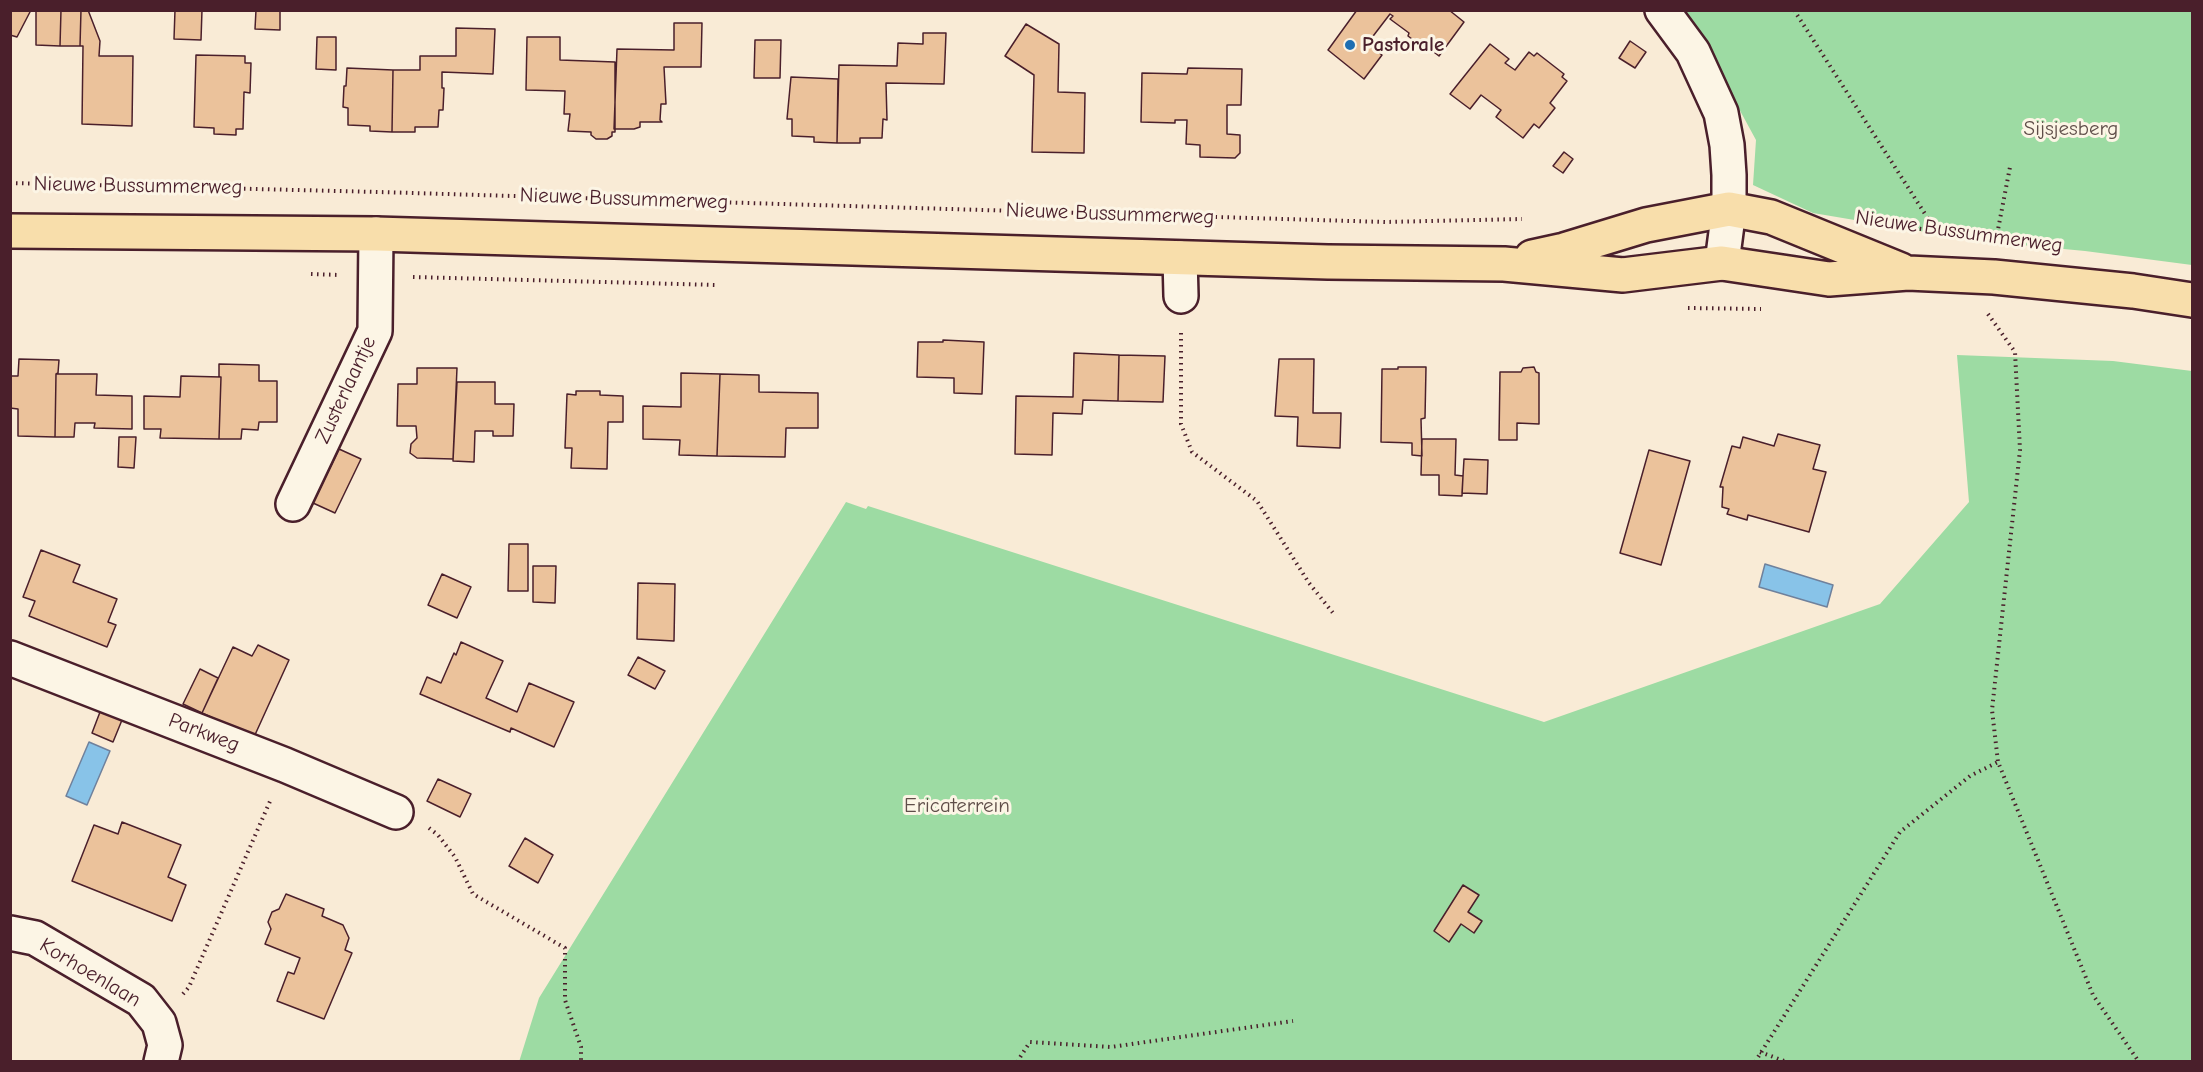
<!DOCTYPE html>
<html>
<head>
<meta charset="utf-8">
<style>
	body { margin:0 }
	#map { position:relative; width:2203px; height:1072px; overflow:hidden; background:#f9ebd6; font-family:"Comic Neue",sans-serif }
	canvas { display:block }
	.frame { position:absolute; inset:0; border:12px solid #4a1f2b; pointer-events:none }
</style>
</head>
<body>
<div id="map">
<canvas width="2203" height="1072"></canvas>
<div class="frame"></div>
</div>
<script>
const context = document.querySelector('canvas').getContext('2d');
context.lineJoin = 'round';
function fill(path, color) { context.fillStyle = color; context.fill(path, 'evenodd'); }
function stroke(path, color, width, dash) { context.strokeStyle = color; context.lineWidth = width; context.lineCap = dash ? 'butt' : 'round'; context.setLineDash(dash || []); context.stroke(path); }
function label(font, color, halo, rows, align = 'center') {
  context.font = font + ' "Comic Neue",sans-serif'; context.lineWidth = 6; context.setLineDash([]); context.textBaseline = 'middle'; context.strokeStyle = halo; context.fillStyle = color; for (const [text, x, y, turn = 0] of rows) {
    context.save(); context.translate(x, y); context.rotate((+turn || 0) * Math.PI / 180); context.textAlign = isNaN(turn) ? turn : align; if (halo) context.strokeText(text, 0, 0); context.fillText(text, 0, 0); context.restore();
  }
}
const green = new Path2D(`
	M 1679,11 L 2192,11 L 2192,265 L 2085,251 L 1979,241 L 1813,213 L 1753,185 L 1756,140 L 1695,28 Z
	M 1957,355 L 2113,361 L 2192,371 L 2192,1061 L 519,1062 L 539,998 L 846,502 L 866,509 L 868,506 L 1544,722 L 1880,604 L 1969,502 Z`);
const water = new Path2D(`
	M 1765,564 L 1833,585 L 1827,607 L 1759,587 Z
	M 89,742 L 110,751 L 87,805 L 66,796 Z`);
const building = new Path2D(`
	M 10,10 L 31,10 L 17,37 L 10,35 Z
	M 36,10 L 61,10 L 60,46 L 36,45 Z
	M 61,10 L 81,10 L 80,46 L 60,46 Z
	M 81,10 L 88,10 L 100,41 L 99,56 L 133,56 L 132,126 L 82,124 L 83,46 L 80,46 Z
	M 175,10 L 202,10 L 201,40 L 174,39 Z
	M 256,10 L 280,10 L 280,30 L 255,29 Z
	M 1357,10 L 1449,10 L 1464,22 L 1439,56 L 1422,43 L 1420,45 L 1408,36 L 1409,33 L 1390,19 L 1393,16 L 1390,14 L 1367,44 L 1382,55 L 1364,79 L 1328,50 Z
	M 674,23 L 702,23 L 701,67 L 664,67 L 666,104 L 661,104 L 660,120 L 662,122 L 640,122 L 640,127 L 634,129 L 614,129 L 617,49 L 674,50 Z
	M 1026,24 L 1059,44 L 1058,92 L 1085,93 L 1084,153 L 1032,152 L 1034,75 L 1005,56 Z
	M 456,28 L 495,29 L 493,74 L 442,72 L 442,88 L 444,88 L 443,110 L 439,110 L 438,127 L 415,127 L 415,132 L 392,132 L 393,70 L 420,70 L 420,56 L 456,56 Z
	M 923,33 L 946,33 L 944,84 L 886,83 L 887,120 L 883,119 L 882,138 L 860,138 L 860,143 L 837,143 L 839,65 L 897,66 L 898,43 L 923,44 Z
	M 317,37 L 336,37 L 336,70 L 316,69 Z
	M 527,37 L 560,37 L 560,60 L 615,62 L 615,132 L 612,132 L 612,136 L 607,139 L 596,139 L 591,135 L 591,132 L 568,131 L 570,114 L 564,114 L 565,91 L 526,90 Z
	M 755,40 L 781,40 L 780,78 L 754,78 Z
	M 1630,41 L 1646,52 L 1635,68 L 1619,58 Z
	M 1490,44 L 1509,59 L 1505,63 L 1515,70 L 1529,52 L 1534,56 L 1537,53 L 1564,74 L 1562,77 L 1567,81 L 1550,103 L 1555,108 L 1539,128 L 1534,124 L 1523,138 L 1496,117 L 1501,110 L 1481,95 L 1470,109 L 1450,94 Z
	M 196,55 L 245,56 L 245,63 L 251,63 L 250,93 L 244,92 L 243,129 L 236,129 L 236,135 L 214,134 L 214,128 L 194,127 Z
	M 347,68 L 393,70 L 392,132 L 370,131 L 370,126 L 348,125 L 348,108 L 343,107 L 344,86 L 346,86 Z
	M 1188,68 L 1242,69 L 1241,105 L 1227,105 L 1227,134 L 1240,135 L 1240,153 L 1235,158 L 1200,157 L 1200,145 L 1186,144 L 1187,120 L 1175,120 L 1175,123 L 1141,122 L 1142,73 L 1187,74 Z
	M 791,77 L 838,79 L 837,143 L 814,142 L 814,137 L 792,136 L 792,119 L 787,119 Z
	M 1564,152 L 1573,159 L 1563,173 L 1553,166 Z
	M 943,340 L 984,342 L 982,394 L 954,393 L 954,378 L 917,377 L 918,342 L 943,342 Z
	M 1074,353 L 1119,355 L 1118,401 L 1083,400 L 1082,414 L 1053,413 L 1052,455 L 1015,454 L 1016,396 L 1073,397 Z
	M 1119,355 L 1165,356 L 1163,402 L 1118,401 Z
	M 19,359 L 59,360 L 58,373 L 56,374 L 55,437 L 18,436 L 18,409 L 10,408 L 10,376 L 18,376 Z
	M 1279,359 L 1314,359 L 1313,413 L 1341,413 L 1340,448 L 1297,446 L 1298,417 L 1275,416 Z
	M 219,364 L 259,365 L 259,381 L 277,381 L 277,422 L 259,422 L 258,430 L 242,429 L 241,439 L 219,439 L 221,377 L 219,377 Z
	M 1398,367 L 1426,367 L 1425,418 L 1421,419 L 1422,456 L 1412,455 L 1412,443 L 1381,442 L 1382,369 L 1398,369 Z
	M 1534,367 L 1536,372 L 1539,373 L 1539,424 L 1517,423 L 1517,440 L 1499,440 L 1500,372 L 1521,372 L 1523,368 Z
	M 417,368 L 457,368 L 453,459 L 417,458 L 410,453 L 411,444 L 417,438 L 416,426 L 397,426 L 398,384 L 417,384 Z
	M 681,373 L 720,374 L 717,456 L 679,455 L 680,440 L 643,439 L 643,406 L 681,407 Z
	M 56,374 L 97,374 L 96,395 L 132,396 L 132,429 L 94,428 L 95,423 L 75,423 L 74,437 L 55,437 Z
	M 720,374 L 759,375 L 759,392 L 818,393 L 818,428 L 786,428 L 785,457 L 717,456 Z
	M 181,376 L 221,377 L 219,439 L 160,438 L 161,429 L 144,429 L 144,396 L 180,397 Z
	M 457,382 L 495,382 L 495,404 L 514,404 L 513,436 L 493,436 L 493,431 L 475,431 L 474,462 L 453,461 Z
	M 576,391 L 600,391 L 600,395 L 623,396 L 623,422 L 608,422 L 607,469 L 571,468 L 572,448 L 565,448 L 567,394 L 576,395 Z
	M 1778,434 L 1820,445 L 1813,469 L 1826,472 L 1809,532 L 1748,515 L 1747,520 L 1727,514 L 1729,509 L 1722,507 L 1723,487 L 1720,487 L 1732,446 L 1740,448 L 1743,437 L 1774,446 Z
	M 119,437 L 136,437 L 134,468 L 118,467 Z
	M 1422,439 L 1456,439 L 1455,475 L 1463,476 L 1462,496 L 1439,495 L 1439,475 L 1421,475 Z
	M 339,449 L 361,459 L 335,513 L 313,503 Z
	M 1649,450 L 1690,461 L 1661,565 L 1620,553 Z
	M 1464,459 L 1488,460 L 1487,494 L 1462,493 Z
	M 509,544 L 528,544 L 528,591 L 508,591 Z
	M 41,550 L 80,565 L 73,582 L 117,599 L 108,622 L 116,625 L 107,647 L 29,616 L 35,601 L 23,597 Z
	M 533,566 L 556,566 L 555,603 L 533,602 Z
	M 442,574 L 471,587 L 457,618 L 428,605 Z
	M 638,583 L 675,584 L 674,641 L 637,639 Z
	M 461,642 L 503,661 L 486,698 L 517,712 L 529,683 L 574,702 L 554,747 L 511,728 L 510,732 L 420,694 L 427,677 L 441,683 L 454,653 L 456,655 Z
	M 258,645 L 289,660 L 254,737 L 202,713 L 233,647 L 252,656 Z
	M 638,657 L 665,671 L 655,689 L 628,675 Z
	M 200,669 L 218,678 L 202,713 L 183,704 Z
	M 100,712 L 122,720 L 113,742 L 92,733 Z
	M 438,779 L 471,794 L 460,817 L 427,801 Z
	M 122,822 L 181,845 L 168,877 L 186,885 L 172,921 L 72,881 L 94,825 L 118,834 Z
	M 525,838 L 553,855 L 538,883 L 509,866 Z
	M 1463,885 L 1479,895 L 1468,912 L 1482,921 L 1474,933 L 1461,924 L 1449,942 L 1434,931 Z
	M 286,894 L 324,909 L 322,916 L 343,925 L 349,938 L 345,950 L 352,953 L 324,1019 L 277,1001 L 288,972 L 294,974 L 300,958 L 265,944 L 271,929 L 268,922 L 272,912 L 279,909 Z`);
const path = new Path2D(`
	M 1794,10 L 1936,231
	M 10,183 L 379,192 L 1385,222 L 1522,219
	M 1896,225 L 1965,236
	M 1996,240 L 2010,167
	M 311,274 L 340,275
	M 413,277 L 717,285
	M 1688,308 L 1761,309
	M 1988,314 L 2015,352 L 2020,450 L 1992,710 L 1998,762 L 2093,995 L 2139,1062
	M 1181,333 L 1181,424 L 1192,452 L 1257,501 L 1309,583 L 1333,613
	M 429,828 L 438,835 L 455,857 L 473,894 L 565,948 L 565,1000 L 581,1047 L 581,1062
	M 183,994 L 189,987 L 271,799
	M 1760,1052 L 1787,1062
	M 1017,1062 L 1030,1042 L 1111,1047 L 1293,1021
	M 1755,1062 L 1900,832 L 1970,776 L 1998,762`);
const minor = new Path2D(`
	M 1662,10 L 1693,52 L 1721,113 L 1727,145 L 1729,175 L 1729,209 L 1722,263
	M 1180,258 L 1181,296
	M 293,504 L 375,331 L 376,234
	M 10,658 L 285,765 L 396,812
	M 10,933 L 35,938 L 141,1000 L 159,1023 L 165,1045 L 161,1062`);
const major = new Path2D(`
	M 10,231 L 376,234 L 1328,262 L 1504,264 L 1623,275 L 1722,263 L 1829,279 L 1908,273 L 1994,277 L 2133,291 L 2192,300
	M 1532,257 L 1564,250 L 1646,225 L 1729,209 L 1771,217 L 1901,270`);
const markers = [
	[1350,45,6,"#1f6fb2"]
];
const poiNames = [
	["Pastorale",1362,45]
];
const parkNames = [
	["Sijsjesberg",2071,129],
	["Ericaterrein",957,806]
];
const streetNames = [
	["Nieuwe Bussummerweg",138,186,1],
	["Nieuwe Bussummerweg",624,199,2],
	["Nieuwe Bussummerweg",1110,214,2],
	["Nieuwe Bussummerweg",1959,232,8],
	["Zusterlaantje",346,390,-65],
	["Parkweg",204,733,21],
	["Korhoenlaan",90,973,31]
];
fill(green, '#9ddba3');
fill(water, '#88c3e8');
stroke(water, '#6f819c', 1.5);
fill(building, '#ebc29b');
stroke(building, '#4a1f2b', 1.5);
stroke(minor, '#4a1f2b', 38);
stroke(major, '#4a1f2b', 38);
stroke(path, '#4a1f2b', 4, [1.5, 4.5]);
stroke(minor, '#fcf5e5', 33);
stroke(major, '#f8deab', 33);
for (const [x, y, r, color] of markers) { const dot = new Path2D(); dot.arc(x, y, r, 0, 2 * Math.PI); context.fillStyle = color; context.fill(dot); stroke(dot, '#fcf5e5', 2); }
label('bold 21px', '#4a1f2b', '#fcf5e5', poiNames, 'left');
label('21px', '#5f4e49', '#fcf5e5', parkNames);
label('21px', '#4a1f2b', '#fcf5e5', streetNames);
</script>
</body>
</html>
